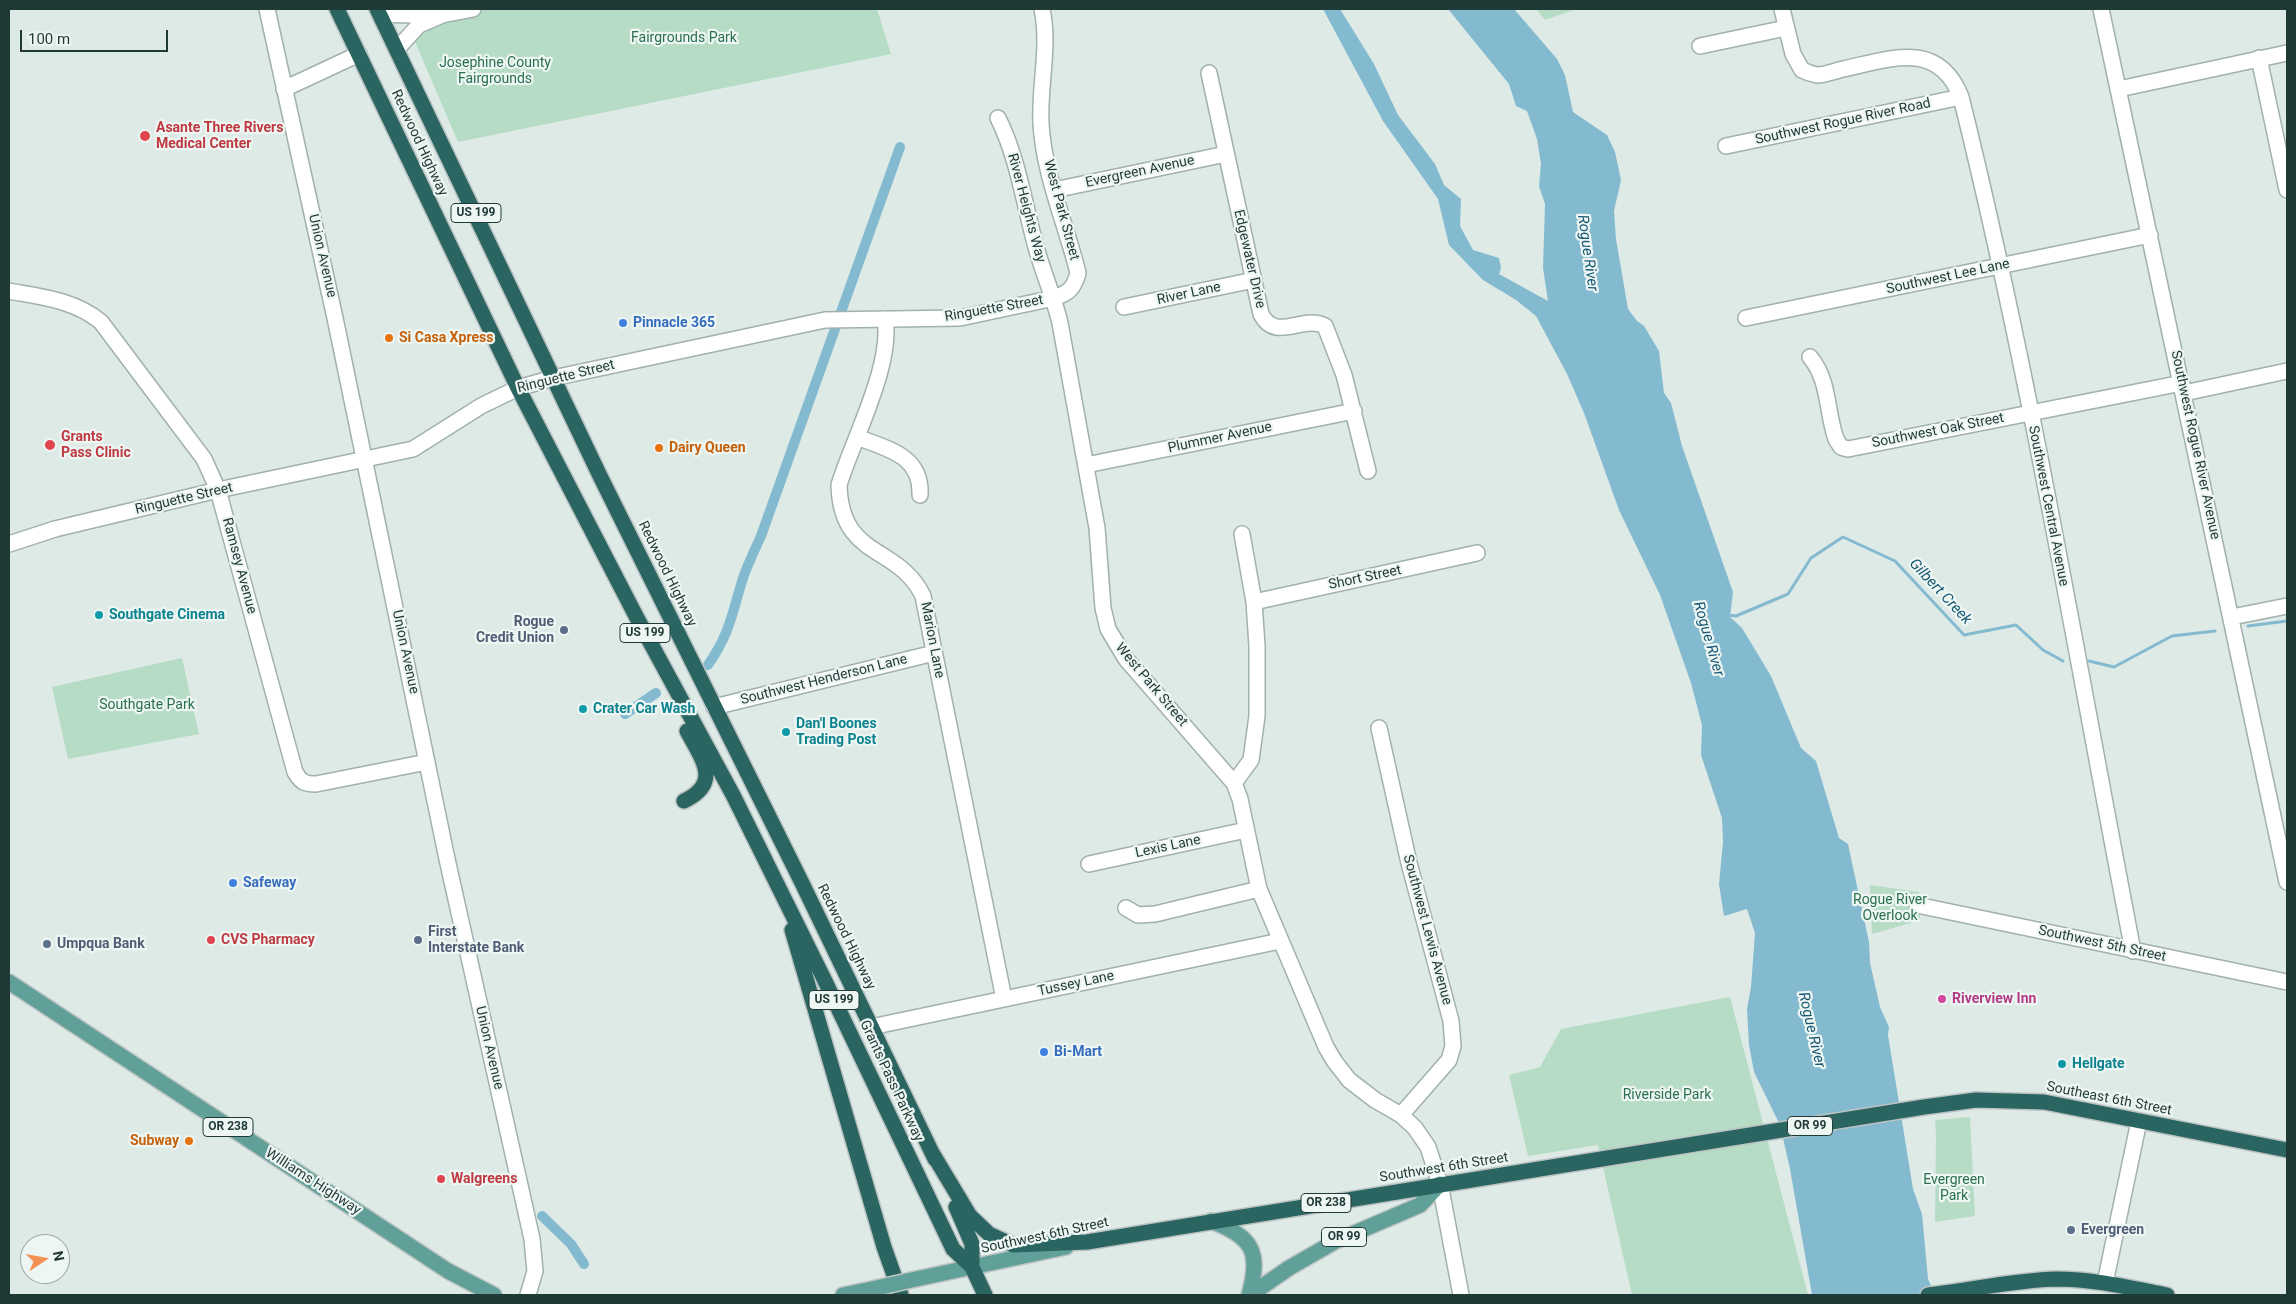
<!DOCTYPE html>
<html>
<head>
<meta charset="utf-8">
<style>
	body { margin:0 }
	#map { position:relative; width:2296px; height:1304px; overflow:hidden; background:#deeae6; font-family:Roboto,sans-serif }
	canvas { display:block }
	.frame { position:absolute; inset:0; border:10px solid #1f3936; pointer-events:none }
	.north { position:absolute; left:20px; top:1234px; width:50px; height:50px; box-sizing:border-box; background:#eef6f3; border:1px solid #9baaa7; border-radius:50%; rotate:78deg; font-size:14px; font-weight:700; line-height:20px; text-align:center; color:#1f3936 }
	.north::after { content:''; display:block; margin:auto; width:18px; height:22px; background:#f39052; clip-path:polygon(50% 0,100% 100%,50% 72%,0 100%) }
	.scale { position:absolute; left:20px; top:30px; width:148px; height:22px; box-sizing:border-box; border:2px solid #1f3936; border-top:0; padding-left:6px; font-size:15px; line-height:18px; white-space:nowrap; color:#1f3936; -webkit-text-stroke:4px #eef6f3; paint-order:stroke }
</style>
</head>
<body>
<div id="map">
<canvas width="2296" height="1304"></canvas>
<div class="frame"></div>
<div class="north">N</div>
<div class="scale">100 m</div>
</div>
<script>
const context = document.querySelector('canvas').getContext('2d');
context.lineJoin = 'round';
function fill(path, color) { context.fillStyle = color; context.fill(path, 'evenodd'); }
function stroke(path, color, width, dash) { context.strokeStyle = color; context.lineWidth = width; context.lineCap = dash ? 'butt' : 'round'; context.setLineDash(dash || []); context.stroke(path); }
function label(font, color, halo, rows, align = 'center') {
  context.font = font + ' Roboto,sans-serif'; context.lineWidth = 4.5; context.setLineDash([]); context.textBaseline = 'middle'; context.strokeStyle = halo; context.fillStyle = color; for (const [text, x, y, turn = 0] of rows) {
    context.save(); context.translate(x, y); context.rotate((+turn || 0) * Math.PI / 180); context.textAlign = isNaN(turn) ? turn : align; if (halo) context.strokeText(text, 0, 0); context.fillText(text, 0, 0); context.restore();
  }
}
const green = new Path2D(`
	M 401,9 L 877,9 L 891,54 L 458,142 Z
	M 1536,9 L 1576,9 L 1545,20 Z
	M 182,658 L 199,734 L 68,759 L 52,687 Z
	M 1870,885 L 1919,892 L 1920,920 L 1872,934 Z
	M 1730,997 L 1808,1295 L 1632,1295 L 1598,1145 L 1528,1156 L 1509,1075 L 1540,1067 L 1561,1029 Z
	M 1970,1117 L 1975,1216 L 1935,1222 L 1936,1134 L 1935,1120 Z`);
const water = new Path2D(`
	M 1323,9 L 1340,9 L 1374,64 L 1398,115 L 1435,164 L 1444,185 L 1461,199 L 1460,226 L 1473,250 L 1499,258 L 1501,268 L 1499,274 L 1548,301 L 1543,268 L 1545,204 L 1539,186 L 1541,164 L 1537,139 L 1527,111 L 1516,106 L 1509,84 L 1448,9 L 1514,9 L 1557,59 L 1565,75 L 1573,112 L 1607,135 L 1615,152 L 1621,180 L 1614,211 L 1616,239 L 1628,309 L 1637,321 L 1644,326 L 1659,351 L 1664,393 L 1671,403 L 1682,446 L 1733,592 L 1730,617 L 1742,628 L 1771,676 L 1801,748 L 1816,761 L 1839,838 L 1848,844 L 1869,942 L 1870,963 L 1880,1007 L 1889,1027 L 1888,1035 L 1913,1189 L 1922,1214 L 1928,1279 L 1935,1295 L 1812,1295 L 1790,1169 L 1780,1125 L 1754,1072 L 1749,1045 L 1747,1009 L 1751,987 L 1755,933 L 1747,909 L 1724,916 L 1719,884 L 1723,842 L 1722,818 L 1701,755 L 1702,725 L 1691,683 L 1660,595 L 1619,510 L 1584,413 L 1567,374 L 1536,316 L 1516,300 L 1483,280 L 1449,245 L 1438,199 L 1383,121 Z`);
const stream = new Path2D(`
	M 1728,615 L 1736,616 L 1788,594 L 1811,558 L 1843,537 L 1895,561 L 1964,635 L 2016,625 L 2043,650 L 2063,661
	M 2248,626 L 2287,621
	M 2089,661 L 2114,667 L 2172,636 L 2215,631`);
const canal = new Path2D(`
	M 708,665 C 731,632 732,612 744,575 C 749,562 755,549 761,536 L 900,147
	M 625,714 L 656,693
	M 542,1216 L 571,1244 L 584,1264`);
const minor = new Path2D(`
	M 267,9 L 335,318 L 447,859 L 532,1239 L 535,1271 L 528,1295
	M 1782,9 L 1793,54 L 1802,70 C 1806,72 1812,74 1817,75 C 1825,75 1835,71 1843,69 C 1890,59 1938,39 1961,97 C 2031,379 2078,666 2133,951
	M 2101,9 L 2287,882
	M 380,14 L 413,15 L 428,9
	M 1700,46 L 1786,28
	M 397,49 L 419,25 L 442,15 L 473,9
	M 2259,58 L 2287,190
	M 1209,73 L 1261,314 C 1276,343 1303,314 1325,326 L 1344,375 L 1368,471
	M 284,89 L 359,54
	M 2119,89 L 2287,53
	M 998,118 C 1018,158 1024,204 1036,247 C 1043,273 1054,297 1060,323 L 1097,528 L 1103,608 L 1108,629 L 1126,659 L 1234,783 L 1240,799 L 1259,889 L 1326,1047 L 1335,1062 L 1349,1080 L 1375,1100 L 1401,1115 L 1415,1128 L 1428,1147 L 1440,1184 L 1461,1295
	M 1726,146 L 1961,97
	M 1054,190 L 1226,154
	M 9,291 C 42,297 74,300 101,322 L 204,459 L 218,490 L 295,772 C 301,782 304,784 316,784 L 427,762
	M 1124,307 L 1254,280
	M 1746,318 L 2150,235
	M 885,319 C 893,365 853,439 839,485 C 841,560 898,544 923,596 L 1004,999
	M 1810,357 C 1830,381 1826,411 1836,439 L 1841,447 L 1848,449 L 2182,383
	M 2184,393 L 2287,371
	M 857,437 C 887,449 922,455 920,495
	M 1086,465 L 1354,411
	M 9,544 L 55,529 L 218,490 L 413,449 L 481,406 L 518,388 L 553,378 L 825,320 L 960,318 L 1054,298 C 1069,293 1074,288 1078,273 C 1066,224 1044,175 1041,124 C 1039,85 1050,47 1042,9
	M 1254,602 L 1477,553
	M 2232,617 L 2287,606
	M 714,707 L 934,653
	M 1379,728 L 1409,863 L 1451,1021 L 1453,1046 L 1449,1060 L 1401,1115
	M 1234,783 L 1251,760 L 1257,716 L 1257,646 L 1254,602 L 1242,534
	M 1089,864 L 1246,830
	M 1917,905 L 2287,982
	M 1126,908 L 1138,915 L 1155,914 L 1259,889
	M 871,1027 L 1280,941
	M 2105,1283 L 2139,1121`);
const major = new Path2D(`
	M 9,982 L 448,1271 L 494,1295
	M 1211,1221 C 1253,1237 1261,1252 1249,1295
	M 916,1279 L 1066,1247
	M 843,1295 L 872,1289
	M 1250,1295 L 1289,1268 L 1336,1241 L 1420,1205 L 1440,1184`);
const highway = new Path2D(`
	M 337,9 L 518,388 L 637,618 L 733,795 L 826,983 L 953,1249 L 972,1267 L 985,1295
	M 377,9 L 600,476 L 802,883 L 935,1159
	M 684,801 C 722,783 702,759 687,731
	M 792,930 L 884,1247 L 901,1295
	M 931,1151 L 970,1216 L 989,1234 L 1013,1245 L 1087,1242 L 1924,1107 L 1976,1100 L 2044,1102 L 2287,1150
	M 956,1207 L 972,1244 L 972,1267
	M 1928,1295 C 1971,1290 2014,1280 2057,1279 C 2094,1279 2131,1288 2167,1295`);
const majorBridge = new Path2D(`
	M 872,1289 L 916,1279`);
const markers = [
	[145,136,6,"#e0444e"],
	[623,323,5,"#3f7fe0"],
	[389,338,5,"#e8710a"],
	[50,445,6,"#e0444e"],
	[659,448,5,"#e8710a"],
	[99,615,5,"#0f9aa8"],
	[564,630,5,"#5c6f8a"],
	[583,709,5,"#0f9aa8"],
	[786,732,5,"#0f9aa8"],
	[233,883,5,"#3f7fe0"],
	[211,940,5,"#e0444e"],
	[418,940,5,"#5c6f8a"],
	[47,944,5,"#5c6f8a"],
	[1942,999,5,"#d1479c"],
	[1044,1052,5,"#3f7fe0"],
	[2062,1064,5,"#0f9aa8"],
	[189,1141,5,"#e8710a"],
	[441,1179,5,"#e0444e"],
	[2071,1230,5,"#5c6f8a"]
];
const shields = [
	[476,213,50],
	[645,633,50],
	[834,1000,50],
	[1810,1126,45],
	[228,1127,50],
	[1326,1203,50],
	[1344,1237,45]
];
const shieldNames = [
	["US 199",476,213],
	["US 199",645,633],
	["US 199",834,1000],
	["OR 99",1810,1126],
	["OR 238",228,1127],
	["OR 238",1326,1203],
	["OR 99",1344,1237]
];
const parkNames = [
	["Fairgrounds Park",684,38],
	["Josephine County",495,63],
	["Fairgrounds",495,79],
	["Southgate Park",147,705],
	["Rogue River",1890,900],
	["Overlook",1890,916],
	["Riverside Park",1667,1095],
	["Evergreen",1954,1180],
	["Park",1954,1196]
];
const streetNames = [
	["Southwest Rogue River Road",1843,122,-12],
	["Redwood Highway",419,143,65],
	["Evergreen Avenue",1140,172,-12],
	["River Heights Way",1026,208,75],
	["West Park Street",1061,210,75],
	["Union Avenue",322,256,77],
	["Edgewater Drive",1249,259,77],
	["Southwest Lee Lane",1948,277,-12],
	["River Lane",1189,294,-12],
	["Ringuette Street",994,309,-10],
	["Ringuette Street",566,377,-14],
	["Southwest Oak Street",1938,431,-11],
	["Plummer Avenue",1220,438,-12],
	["Southwest Rogue River Avenue",2195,445,78],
	["Ringuette Street",184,499,-13],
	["Southwest Central Avenue",2048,506,79],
	["Ramsey Avenue",239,566,75],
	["Redwood Highway",667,574,64],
	["Short Street",1365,578,-12],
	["Marion Lane",932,640,79],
	["Union Avenue",405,652,78],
	["Southwest Henderson Lane",824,680,-14],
	["West Park Street",1151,685,50],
	["Lexis Lane",1168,847,-12],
	["Southwest Lewis Avenue",1427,930,75],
	["Redwood Highway",846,937,64],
	["Southwest 5th Street",2102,944,12],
	["Tussey Lane",1076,984,-12],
	["Union Avenue",489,1048,77],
	["Grants Pass Parkway",891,1081,65],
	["Southeast 6th Street",2109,1099,11],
	["Southwest 6th Street",1444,1168,-9],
	["Williams Highway",313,1182,33],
	["Southwest 6th Street",1045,1236,-12]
];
const healthNames = [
	["Asante Three Rivers",156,128],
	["Medical Center",156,144],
	["Grants",61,437],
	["Pass Clinic",61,453],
	["CVS Pharmacy",221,940],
	["Walgreens",451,1179]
];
const shopNames = [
	["Pinnacle 365",633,323],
	["Safeway",243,883],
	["Bi-Mart",1054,1052]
];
const foodNames = [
	["Si Casa Xpress",399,338],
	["Dairy Queen",669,448],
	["Subway",179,1141,"right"]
];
const cultureNames = [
	["Southgate Cinema",109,615],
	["Crater Car Wash",593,709],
	["Dan'l Boones",796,724],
	["Trading Post",796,740],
	["Hellgate",2072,1064]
];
const serviceNames = [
	["Rogue",554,622,"right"],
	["Credit Union",554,638,"right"],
	["First",428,932],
	["Interstate Bank",428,948],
	["Umpqua Bank",57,944],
	["Evergreen",2081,1230]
];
const hotelNames = [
	["Riverview Inn",1952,999]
];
const waterNames = [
	["Rogue River",1587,253,82],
	["Gilbert Creek",1940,592,47],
	["Rogue River",1708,639,74],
	["Rogue River",1811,1030,77]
];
fill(green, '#b6dcc5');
fill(water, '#84bad0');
stroke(stream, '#84bad0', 3);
stroke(canal, '#84bad0', 10);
stroke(minor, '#a1b1ae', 18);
stroke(major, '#bcc4c3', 18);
stroke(highway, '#bcc4c3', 18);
stroke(minor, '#fff', 15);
stroke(major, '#61a099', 15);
stroke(highway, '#2b6561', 15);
stroke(majorBridge, '#bcc4c3', 18, []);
stroke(majorBridge, '#61a099', 15);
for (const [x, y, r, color] of markers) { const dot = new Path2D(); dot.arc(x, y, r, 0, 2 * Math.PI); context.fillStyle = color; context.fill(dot); stroke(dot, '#eef6f3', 2); }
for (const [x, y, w] of shields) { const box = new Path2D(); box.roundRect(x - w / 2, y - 9.5, w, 19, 4); context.fillStyle = '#eef6f3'; context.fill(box); stroke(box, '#1f3936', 1); }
label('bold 12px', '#1f3936', null, shieldNames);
label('14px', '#29704e', '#eef6f3', parkNames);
label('14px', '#1f3936', '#eef6f3', streetNames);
label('bold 14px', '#be3a42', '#eef6f3', healthNames, 'left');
label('bold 14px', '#366cbe', '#eef6f3', shopNames, 'left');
label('bold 14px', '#c56008', '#eef6f3', foodNames, 'left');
label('bold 14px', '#0d838f', '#eef6f3', cultureNames, 'left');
label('bold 14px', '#4e5e75', '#eef6f3', serviceNames, 'left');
label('bold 14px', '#b23c85', '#eef6f3', hotelNames, 'left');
label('italic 15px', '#195975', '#eef6f3', waterNames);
</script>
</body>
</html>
